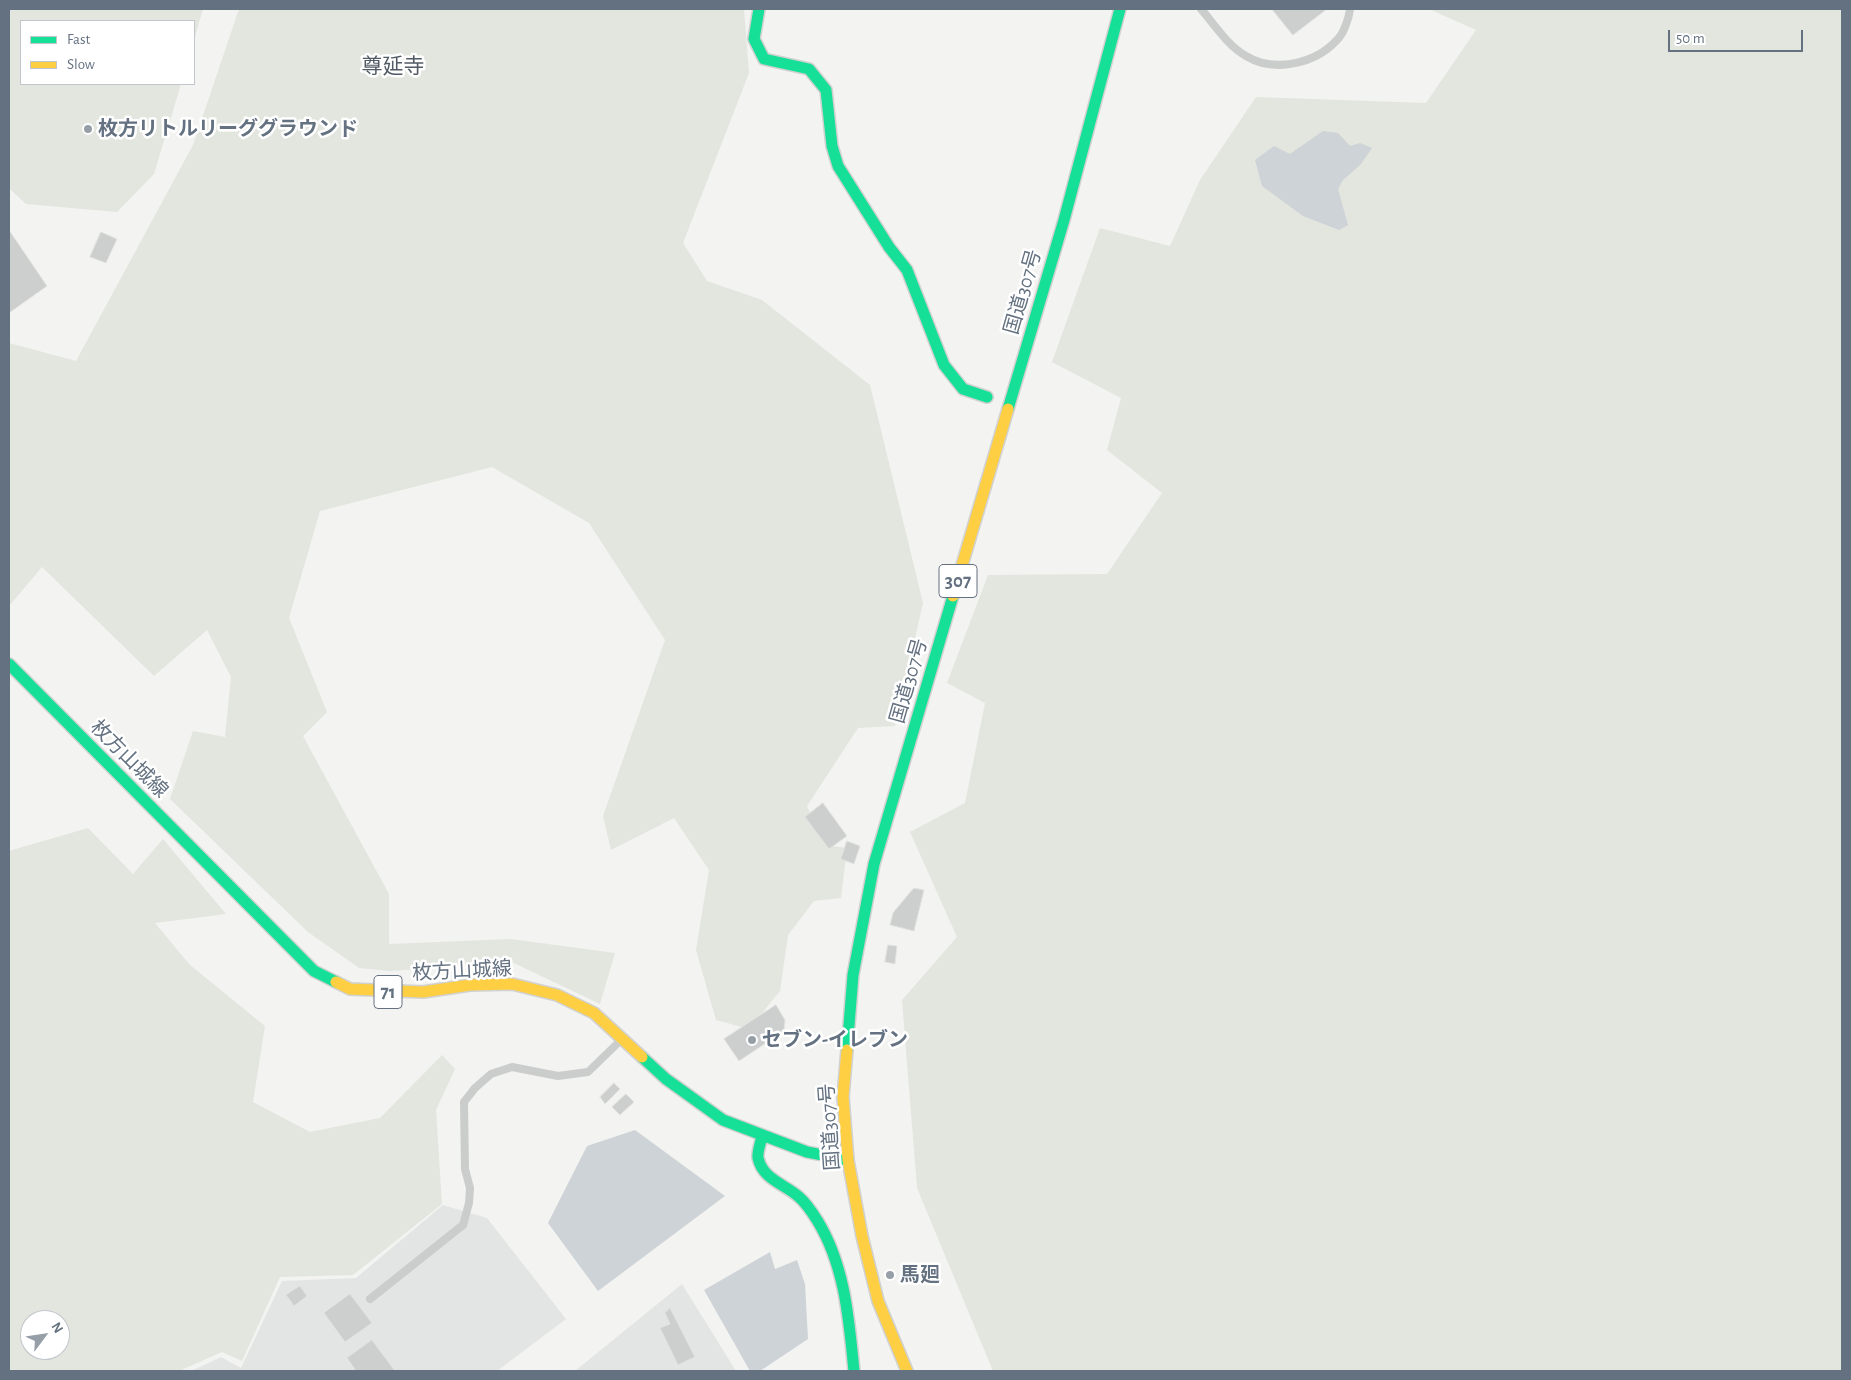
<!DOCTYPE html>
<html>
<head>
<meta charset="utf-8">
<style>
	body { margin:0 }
	#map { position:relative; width:1851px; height:1380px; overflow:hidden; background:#f3f3f1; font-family:"Alegreya Sans",sans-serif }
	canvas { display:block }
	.frame { position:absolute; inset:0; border:10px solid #647180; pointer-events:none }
	.legend { position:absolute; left:20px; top:20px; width:175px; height:65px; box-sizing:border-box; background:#fff; border:1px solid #c1c6cc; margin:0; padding:6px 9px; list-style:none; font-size:15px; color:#647180 }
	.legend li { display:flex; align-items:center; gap:10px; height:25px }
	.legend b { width:25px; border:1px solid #c1c6cc }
	.north { position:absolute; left:20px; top:1310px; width:50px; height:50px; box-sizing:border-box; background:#fff; border:1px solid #c1c6cc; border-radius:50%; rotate:59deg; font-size:14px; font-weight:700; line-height:20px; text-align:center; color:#647180 }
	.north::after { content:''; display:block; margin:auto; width:18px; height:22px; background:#969ea8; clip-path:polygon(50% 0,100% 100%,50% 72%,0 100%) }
	.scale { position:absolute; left:1668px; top:30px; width:135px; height:22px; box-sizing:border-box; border:2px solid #647180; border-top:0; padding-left:6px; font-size:15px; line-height:18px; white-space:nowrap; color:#647180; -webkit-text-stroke:4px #fff; paint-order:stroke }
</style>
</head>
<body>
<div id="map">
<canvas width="1851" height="1380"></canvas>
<div class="frame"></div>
<ul class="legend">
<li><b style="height:6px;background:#16e098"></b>Fast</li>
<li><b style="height:6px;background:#ffcf43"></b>Slow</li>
</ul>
<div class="north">N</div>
<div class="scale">50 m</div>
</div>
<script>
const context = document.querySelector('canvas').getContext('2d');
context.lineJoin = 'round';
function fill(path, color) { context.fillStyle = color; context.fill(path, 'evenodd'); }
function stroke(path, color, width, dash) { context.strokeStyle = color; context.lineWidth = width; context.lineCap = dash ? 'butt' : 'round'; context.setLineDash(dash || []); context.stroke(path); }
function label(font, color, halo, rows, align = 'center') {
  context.font = font + ' "Alegreya Sans","Noto Sans JP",sans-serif'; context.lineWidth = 5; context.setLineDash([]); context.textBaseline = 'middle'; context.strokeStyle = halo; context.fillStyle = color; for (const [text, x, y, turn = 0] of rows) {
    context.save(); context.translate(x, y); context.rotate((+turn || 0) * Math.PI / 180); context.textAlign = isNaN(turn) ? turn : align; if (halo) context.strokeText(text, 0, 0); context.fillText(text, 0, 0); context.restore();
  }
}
const built = new Path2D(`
	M 443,1205 L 487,1218 L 566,1319 L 497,1371 L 191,1371 L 221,1357 L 241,1368 L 282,1281 L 356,1278 Z
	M 682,1284 L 736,1371 L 575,1371 Z`);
const green = new Path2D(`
	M 9,9 L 203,9 L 194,40 L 194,21 L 21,21 L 21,84 L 181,84 L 154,174 L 117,212 L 26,204 L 9,188 Z
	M 239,9 L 744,9 L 749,73 L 683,243 L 707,281 L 762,300 L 870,385 L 923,603 L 895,726 L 858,728 L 807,806 L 825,845 L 847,848 L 841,898 L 814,901 L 788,935 L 780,991 L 749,1029 L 716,1020 L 696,950 L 709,870 L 674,818 L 611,850 L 603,816 L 665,640 L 589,523 L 492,467 L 320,511 L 289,618 L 327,712 L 303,736 L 389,894 L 389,944 L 511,939 L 615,953 L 600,1004 L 514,963 L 390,971 L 359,968 L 308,932 L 170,799 L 193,731 L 225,737 L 231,677 L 207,630 L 154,676 L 42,567 L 9,606 L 9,343 L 76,361 L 193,145 Z
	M 1429,9 L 1842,9 L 1842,1371 L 993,1371 L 917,1188 L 902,1000 L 957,937 L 910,832 L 965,803 L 985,703 L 947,683 L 988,575 L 1107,574 L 1162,493 L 1107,450 L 1121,398 L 1052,362 L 1100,228 L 1170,246 L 1200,180 L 1256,97 L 1426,103 L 1476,30 Z
	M 88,828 L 133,874 L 163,839 L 226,914 L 155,923 L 190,965 L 265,1026 L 253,1102 L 310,1132 L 380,1118 L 442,1055 L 455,1069 L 436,1110 L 442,1204 L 353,1275 L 280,1277 L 242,1361 L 222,1352 L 179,1371 L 9,1371 L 9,851 ZM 30,1320 L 60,1320 L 60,1350 L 30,1350 Z`);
const water = new Path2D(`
	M 1323,131 L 1338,133 L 1350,146 L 1360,143 L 1372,148 L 1361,164 L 1343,180 L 1338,189 L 1348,225 L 1339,230 L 1303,216 L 1262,186 L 1255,160 L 1274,146 L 1290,154 Z
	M 635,1130 L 725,1196 L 598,1291 L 548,1223 L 587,1146 Z
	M 770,1252 L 775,1269 L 797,1260 L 805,1284 L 808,1339 L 760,1371 L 750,1371 L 704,1290 Z`);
const building = new Path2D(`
	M 1272,9 L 1327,9 L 1293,35 Z
	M 9,230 L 47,286 L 9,313 Z
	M 101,232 L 117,239 L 106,263 L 90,257 Z
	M 823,803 L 847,836 L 829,849 L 805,817 Z
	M 847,841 L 860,846 L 854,864 L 841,859 Z
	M 914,888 L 924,890 L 914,931 L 890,925 L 893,913 Z
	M 888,945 L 897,946 L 895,964 L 885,962 Z
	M 776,1005 L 785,1020 L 784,1031 L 739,1061 L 724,1039 Z
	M 614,1083 L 620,1089 L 605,1104 L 600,1097 Z
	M 626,1094 L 634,1102 L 620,1115 L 612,1107 Z
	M 300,1286 L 307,1296 L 294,1306 L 286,1295 Z
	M 350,1294 L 372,1323 L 345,1342 L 324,1313 Z
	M 670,1308 L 695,1357 L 678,1365 L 660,1328 L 670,1324 L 665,1313 Z
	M 372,1340 L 395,1371 L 356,1371 L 347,1358 Z`);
const lane = new Path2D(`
	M 1201,9 C 1215,25 1227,45 1246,56 C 1274,73 1315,64 1337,40 C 1344,33 1349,18 1350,9
	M 370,1299 L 463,1225 L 469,1203 L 470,1188 L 465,1169 L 464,1102 L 475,1088 L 491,1074 L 512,1067 L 558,1076 L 588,1072 L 621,1040`);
const fast = new Path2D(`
	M 759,9 L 754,39 L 764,59 L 809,69 L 826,90 L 832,146 L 838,166 L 889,247 L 907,270 L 944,365 L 963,389 L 987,397
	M 1008,409 L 1064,220 L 1120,9
	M 9,664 L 314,971 L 336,982
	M 847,1050 L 853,975 L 874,864 L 953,596
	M 642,1057 L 666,1079 L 723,1120 L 807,1152 L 848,1160
	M 762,1136 C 761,1142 757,1152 758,1158 C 763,1180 785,1184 799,1197 C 806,1203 812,1212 817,1220 C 845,1265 849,1320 854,1371`);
const slow = new Path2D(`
	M 953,596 L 1008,409
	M 336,982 L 350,989 L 423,992 L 470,985 L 512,984 L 557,995 L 594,1013 L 642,1057
	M 847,1050 L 843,1097 L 848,1160 L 862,1236 L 878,1301 L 907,1371`);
const markers = [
	[88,129,5,"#969ea8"],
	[752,1040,5,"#969ea8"],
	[890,1275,5,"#969ea8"]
];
const shields = [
	[958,581,38],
	[388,992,28]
];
const shieldNames = [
	["307",958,581],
	["71",388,992]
];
const poiNames = [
	["枚方リトルリーググラウンド",98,129],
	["セブン-イレブン",762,1040],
	["馬廻",900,1275]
];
const streetNames = [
	["国道307号",1023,292,-74],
	["国道307号",909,681,-74],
	["枚方山城線",129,759,45],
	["枚方山城線",462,971,-3],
	["国道307号",830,1127,-94]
];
const neighbourhoodNames = [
	["尊延寺",393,67]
];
fill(built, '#e3e4e4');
fill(green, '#e2e6df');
fill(water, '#cdd3d6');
fill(building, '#cdcece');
stroke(building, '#e2e2e1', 1);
stroke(fast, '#d0d1d0', 14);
stroke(slow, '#d0d1d0', 14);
stroke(lane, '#cbcccc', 8);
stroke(fast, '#16e098', 11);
stroke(slow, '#ffcf43', 11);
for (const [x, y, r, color] of markers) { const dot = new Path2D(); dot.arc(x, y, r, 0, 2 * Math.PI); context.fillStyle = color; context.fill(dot); stroke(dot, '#fff', 2); }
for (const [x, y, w] of shields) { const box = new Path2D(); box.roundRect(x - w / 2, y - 16.5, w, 33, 4); context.fillStyle = '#fff'; context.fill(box); stroke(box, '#647180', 1); }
label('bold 19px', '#647180', null, shieldNames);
label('bold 20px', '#647180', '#fff', poiNames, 'left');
label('20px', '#647180', '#fff', streetNames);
label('21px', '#525b65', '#fff', neighbourhoodNames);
</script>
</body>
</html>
